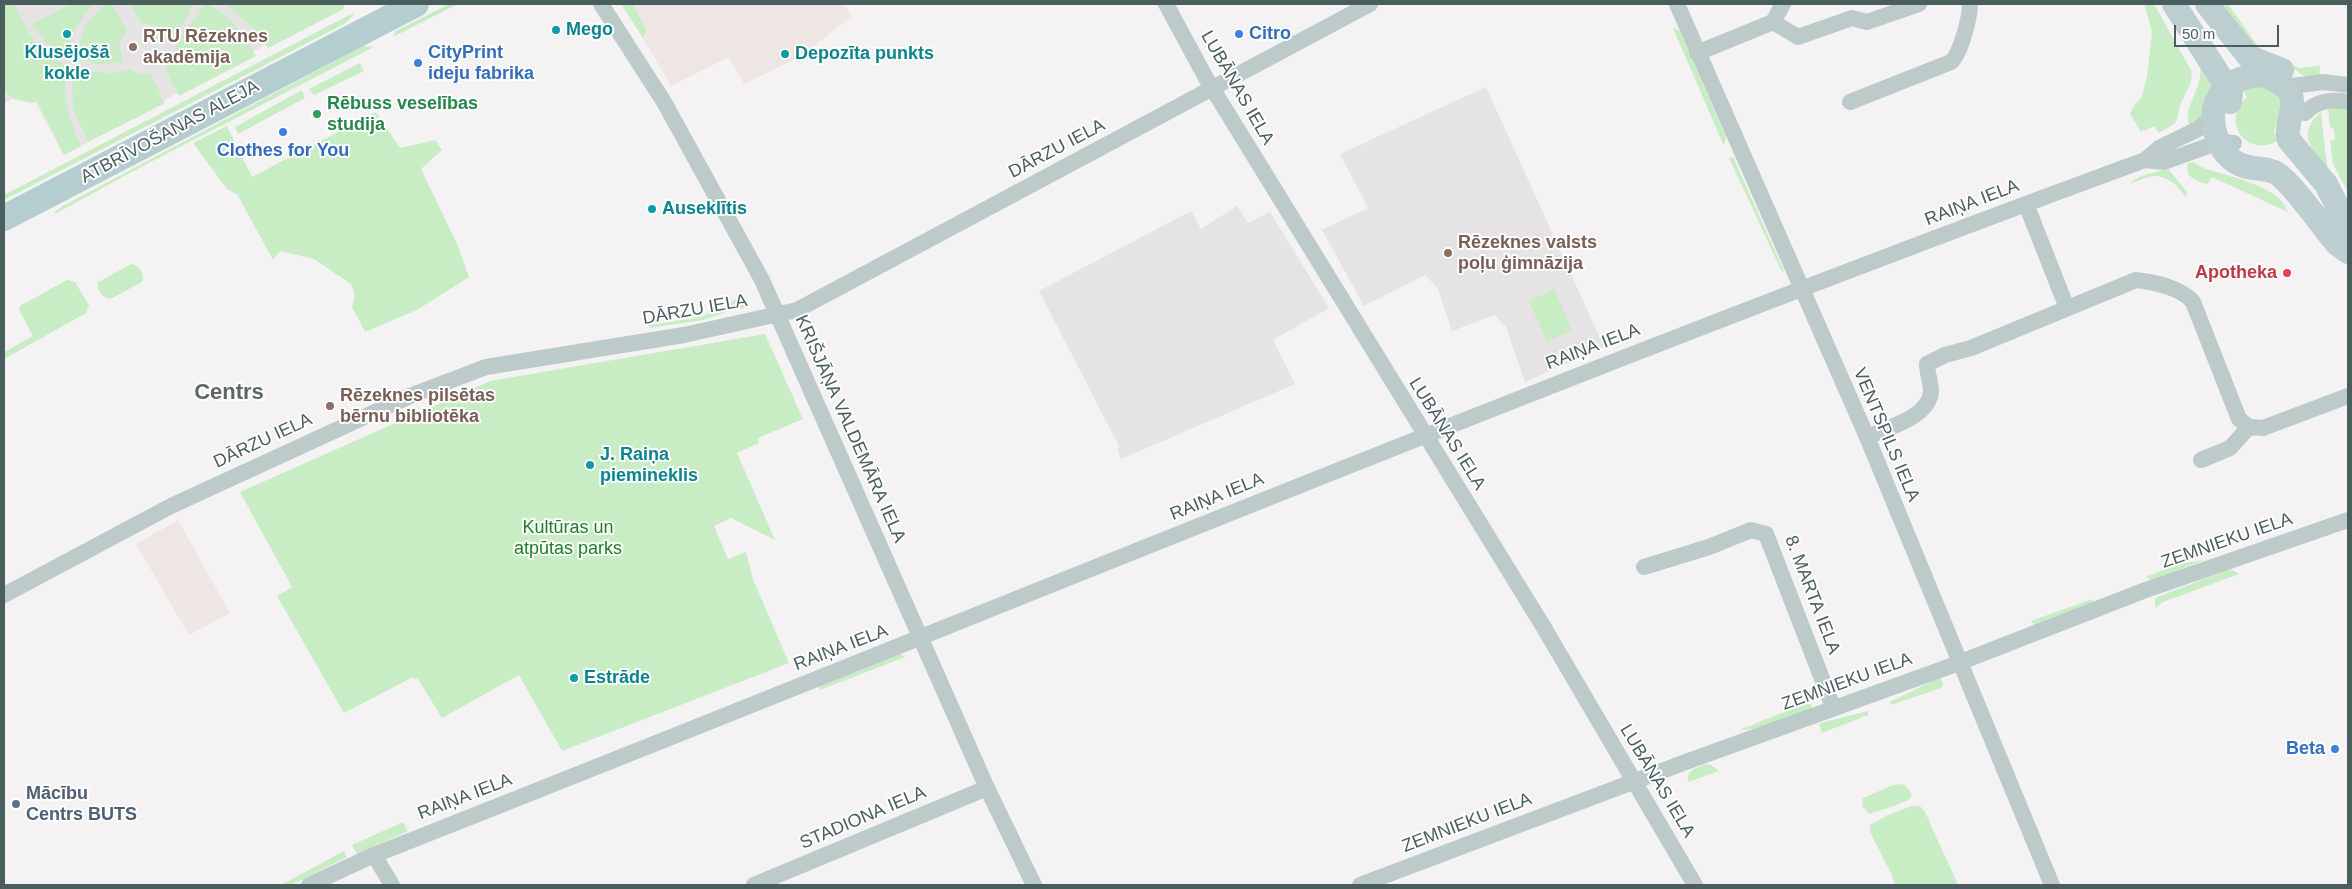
<!DOCTYPE html>
<html>
<head>
<meta charset="utf-8">
<style>
	body { margin:0 }
	#map { position:relative; width:2352px; height:889px; overflow:hidden; background:#f4f2f3; font-family:Helvetica,sans-serif }
	canvas { display:block }
	.frame { position:absolute; inset:0; border:5px solid #4b5e5e; pointer-events:none }
	.scale { position:absolute; left:2174px; top:25px; width:105px; height:22px; box-sizing:border-box; border:2px solid #4b5e5e; border-top:0; padding-left:6px; font-size:15px; line-height:18px; white-space:nowrap; color:#4b5e5e; -webkit-text-stroke:4px #fff; paint-order:stroke }
</style>
</head>
<body>
<div id="map">
<canvas width="2352" height="889"></canvas>
<div class="frame"></div>
<div class="scale">50 m</div>
</div>
<script>
const context = document.querySelector('canvas').getContext('2d');
context.lineJoin = 'round';
function fill(path, color) { context.fillStyle = color; context.fill(path, 'evenodd'); }
function stroke(path, color, width, dash) { context.strokeStyle = color; context.lineWidth = width; context.lineCap = dash ? 'butt' : 'round'; context.setLineDash(dash || []); context.stroke(path); }
function label(font, color, halo, rows, align = 'center') {
  context.font = font + ' Helvetica,sans-serif'; context.lineWidth = 4; context.setLineDash([]); context.textBaseline = 'middle'; context.strokeStyle = halo; context.fillStyle = color; for (const [text, x, y, turn = 0] of rows) {
    context.save(); context.translate(x, y); context.rotate((+turn || 0) * Math.PI / 180); context.textAlign = isNaN(turn) ? turn : align; if (halo) context.strokeText(text, 0, 0); context.fillText(text, 0, 0); context.restore();
  }
}
const commercial = new Path2D(`
	M 623,4 L 843,4 L 852,16 L 800,57 L 744,84 L 729,57 L 671,86 Z
	M 178,520 L 230,613 L 189,635 L 136,544 Z`);
const education = new Path2D(`
	M 4,4 L 340,4 L 64,155 L 29,90 L 4,103 Z
	M 1486,87 L 1604,347 L 1525,382 L 1506,327 L 1494,315 L 1452,331 L 1438,289 L 1425,275 L 1364,306 L 1322,230 L 1368,208 L 1340,154 Z
	M 1237,206 L 1248,223 L 1270,212 L 1329,308 L 1273,340 L 1295,384 L 1121,459 L 1117,448 L 1119,446 L 1039,291 L 1191,211 L 1201,229 Z`);
const green = new Path2D(`
	M 4,4 L 14,4 C 26,28 37,54 65,64 C 63,94 68,119 81,146 L 64,155 L 37,101 L 32,103 L 14,99 L 4,90 Z
	M 72,4 L 92,5 L 75,29 L 66,57 L 46,43 L 32,24 Z
	M 105,4 L 112,4 L 127,31 L 119,43 L 123,62 L 97,64 L 73,59 L 85,26 Z
	M 130,4 L 193,4 L 188,16 L 172,37 L 156,26 L 141,23 Z
	M 204,4 C 225,7 246,38 256,56 L 179,96 L 165,68 L 177,55 L 176,43 L 198,15 Z
	M 225,4 L 345,4 L 342,10 L 268,48 L 249,24 Z
	M 449,4 L 458,4 L 393,37 L 396,31 Z
	M 621,4 L 633,4 L 646,30 L 643,38 Z
	M 2144,4 L 2154,4 L 2192,72 L 2191,82 L 2180,105 L 2177,120 L 2174,124 L 2159,133 L 2154,126 L 2141,132 L 2130,114 L 2134,105 L 2142,97 L 2147,76 L 2152,31 Z
	M 2216,4 L 2228,4 L 2262,52 L 2287,61 L 2298,68 L 2320,66 L 2319,78 L 2304,76 L 2285,63 L 2261,55 Z
	M 353,13 L 353,16 L 344,24 L 4,200 L 4,195 Z
	M 1673,28 L 1680,31 L 1726,137 L 1725,143 L 1723,144 Z
	M 363,46 L 374,47 L 141,167 L 55,214 L 55,212 L 61,207 Z
	M 360,63 L 364,71 L 314,95 L 309,89 Z
	M 72,67 C 89,71 112,77 128,69 L 140,74 L 151,75 L 165,103 L 88,142 L 73,108 Z
	M 2200,68 L 2213,87 L 2202,117 L 2190,126 C 2181,109 2203,89 2200,68 Z
	M 2255,85 L 2272,90 L 2282,103 L 2274,132 L 2280,140 C 2247,159 2219,122 2247,97 L 2242,89 Z
	M 302,90 L 305,98 L 238,134 L 235,127 Z
	M 2328,108 L 2348,108 L 2348,192 L 2333,164 L 2330,141 L 2335,139 L 2334,129 L 2330,127 Z
	M 376,112 L 400,148 L 435,140 L 442,150 L 421,169 L 458,246 L 469,277 L 417,310 L 365,332 L 352,307 L 355,295 L 351,284 L 314,259 L 280,251 L 273,260 L 237,194 L 227,189 L 193,143 L 227,126 L 252,177 Z
	M 2321,112 L 2327,166 L 2325,168 C 2309,147 2298,132 2321,112 Z
	M 1733,157 L 1784,271 L 1782,272 L 1729,158 Z
	M 2194,162 L 2201,167 C 2225,176 2280,185 2288,212 L 2212,177 L 2207,184 C 2196,182 2184,176 2188,163 Z
	M 2168,169 L 2187,192 L 2186,198 C 2180,187 2167,175 2153,176 C 2144,177 2138,182 2129,183 L 2141,176 Z
	M 132,264 C 140,265 145,276 142,282 L 110,299 C 102,298 96,289 98,282 Z
	M 67,280 L 75,282 L 89,305 L 86,313 L 4,359 L 4,352 L 33,336 L 19,310 L 20,306 Z
	M 1554,289 L 1572,330 L 1547,342 L 1529,301 Z
	M 744,295 L 750,304 L 749,307 L 726,312 L 703,320 L 649,328 L 649,325 L 701,317 Z
	M 765,334 L 803,419 L 758,438 L 759,443 L 737,453 L 775,540 L 731,518 L 714,526 L 728,559 L 746,552 L 753,579 L 789,663 L 562,751 L 519,675 L 442,718 L 418,679 L 411,678 L 344,713 L 277,596 L 292,587 L 240,492 L 490,381 Z
	M 2204,560 L 2152,581 L 2146,577 L 2178,564 Z
	M 2230,569 L 2239,574 L 2163,602 L 2155,608 L 2155,600 L 2157,597 Z
	M 2092,599 L 2094,603 L 2035,626 L 2031,621 Z
	M 900,654 L 905,657 L 820,690 L 819,686 Z
	M 1940,677 L 1943,685 L 1941,688 L 1891,705 L 1890,702 Z
	M 1807,703 L 1811,704 L 1812,709 L 1754,729 L 1739,730 Z
	M 1868,711 L 1868,715 L 1822,733 L 1819,725 L 1820,723 Z
	M 1706,764 L 1711,765 L 1719,771 L 1688,782 C 1686,770 1697,768 1706,764 Z
	M 1903,784 L 1909,789 L 1912,796 C 1908,803 1880,810 1869,814 L 1862,806 L 1863,798 L 1893,785 Z
	M 1912,806 L 1920,806 L 1925,812 L 1958,885 L 1895,885 L 1892,875 L 1870,832 L 1870,825 L 1888,815 Z
	M 403,822 L 408,831 L 357,854 L 352,845 Z
	M 344,851 L 347,857 L 291,885 L 281,885 Z`);
const minor = new Path2D(`
	M 601,4 L 664,102 L 762,280 L 987,788 L 1034,885
	M 1166,4 L 1206,78 L 1543,626 L 1695,885
	M 1677,4 L 1867,437 L 2052,885
	M 1773,22 L 1798,37 L 1852,18 L 1867,22 L 1919,4
	M 1697,53 L 1773,22 L 1783,4
	M 2285,87 L 2323,82 L 2348,85
	M 1850,102 L 1951,62 C 1961,53 1970,17 1970,4
	M 2305,113 C 2317,100 2332,99 2348,102
	M 2145,160 L 2164,162 L 2219,142 L 2234,143
	M 2026,204 L 2067,308
	M 1867,437 C 1887,428 1930,417 1931,391 C 1931,382 1927,373 1927,364 L 1945,355 L 1971,348 L 2136,280 C 2154,282 2182,288 2193,302 L 2239,419 L 2249,427 L 2263,428 L 2348,396
	M 2201,460 L 2230,448 L 2249,427
	M 1644,567 L 1709,547 L 1751,530 L 1766,534 L 1833,707
	M 4,595 L 171,506 L 410,396 L 486,367 L 684,335 L 797,310 L 1370,4
	M 374,855 L 392,885
	M 309,885 L 374,855 C 964,623 1550,378 2145,160 L 2159,148 L 2198,129 L 2214,116
	M 754,885 L 987,788
	M 1360,885 L 1683,763 L 1948,667 L 2143,591 L 2348,520`);
const secondary = new Path2D(`
	M 2174,4 L 2231,94 L 2230,102
	M 2207,4 L 2249,57 L 2282,70
	M 2348,227 L 2326,184 L 2289,140 C 2283,119 2306,99 2278,82 C 2270,77 2261,74 2253,76 C 2239,78 2226,84 2219,97 C 2205,119 2218,156 2241,165 C 2253,170 2268,167 2278,174 C 2294,186 2322,226 2337,244 L 2348,252`);
const primary = new Path2D(`
	M 4,218 L 416,4`);
const markers = [
	[556,30,5,"#0f9aa8"],
	[67,34,5,"#0f9aa8"],
	[1239,34,5,"#3f7fe0"],
	[133,47,5,"#8d6e63"],
	[785,54,5,"#0f9aa8"],
	[418,63,5,"#3f7fe0"],
	[317,114,5,"#2e9e5b"],
	[283,132,5,"#3f7fe0"],
	[652,209,5,"#0f9aa8"],
	[1448,253,5,"#8d6e63"],
	[2287,273,5,"#e0444e"],
	[330,406,5,"#8d6e63"],
	[590,465,5,"#0f9aa8"],
	[574,678,5,"#0f9aa8"],
	[2335,749,5,"#3f7fe0"],
	[16,804,5,"#5c6f8a"]
];
const cultureNames = [
	["Mego",566,30],
	["Klusējošā",67,53,"center"],
	["kokle",67,74,"center"],
	["Depozīta punkts",795,54],
	["Auseklītis",662,209],
	["J. Raiņa",600,455],
	["piemineklis",600,476],
	["Estrāde",584,678]
];
const shopNames = [
	["Citro",1249,34],
	["CityPrint",428,53],
	["ideju fabrika",428,74],
	["Clothes for You",283,151,"center"],
	["Beta",2325,749,"right"]
];
const educationNames = [
	["RTU Rēzeknes",143,37],
	["akadēmija",143,58],
	["Rēzeknes valsts",1458,243],
	["poļu ģimnāzija",1458,264],
	["Rēzeknes pilsētas",340,396],
	["bērnu bibliotēka",340,417]
];
const streetNames = [
	["LUBĀNAS IELA",1237,88,60],
	["ATBRĪVOŠANAS ALEJA",170,132,-28],
	["DĀRZU IELA",1057,149,-28],
	["RAIŅA IELA",1972,203,-21],
	["DĀRZU IELA",695,310,-10],
	["RAIŅA IELA",1593,347,-21],
	["KRIŠJĀŅA VALDEMĀRA IELA",850,429,66],
	["LUBĀNAS IELA",1447,434,58],
	["VENTSPILS IELA",1886,435,67],
	["DĀRZU IELA",263,441,-25],
	["RAIŅA IELA",1217,497,-22],
	["ZEMNIEKU IELA",2227,541,-19],
	["8. MARTA IELA",1812,595,69],
	["RAIŅA IELA",841,648,-21],
	["ZEMNIEKU IELA",1847,682,-20],
	["LUBĀNAS IELA",1657,781,59],
	["RAIŅA IELA",465,797,-21],
	["STADIONA IELA",863,818,-23],
	["ZEMNIEKU IELA",1467,823,-21]
];
const leisureNames = [
	["Rēbuss veselības",327,104],
	["studija",327,125]
];
const healthNames = [
	["Apotheka",2277,273]
];
const parkNames = [
	["Kultūras un",568,528],
	["atpūtas parks",568,549]
];
const serviceNames = [
	["Mācību",26,794],
	["Centrs BUTS",26,815]
];
const districtNames = [
	["Centrs",229,393]
];
fill(commercial, '#eee6e2');
fill(education, '#e5e3e4');
fill(green, '#c8edc5');
stroke(minor, '#bccaca', 16);
stroke(secondary, '#bccecf', 24);
stroke(primary, '#b4cdce', 26);
for (const [x, y, r, color] of markers) { const dot = new Path2D(); dot.arc(x, y, r, 0, 2 * Math.PI); context.fillStyle = color; context.fill(dot); stroke(dot, '#fff', 2); }
label('bold 18px', '#0d838f', '#fff', cultureNames, 'left');
label('bold 18px', '#366cbe', '#fff', shopNames, 'left');
label('bold 18px', '#785e54', '#fff', educationNames, 'left');
label('18px', '#4b5e5e', '#fff', streetNames);
label('bold 18px', '#27864d', '#fff', leisureNames, 'left');
label('bold 18px', '#be3a42', '#fff', healthNames, 'right');
label('18px', '#1e7d22', '#fff', parkNames);
label('bold 18px', '#4e5e75', '#fff', serviceNames, 'left');
label('bold 22px', '#5f6666', '#fff', districtNames);
</script>
</body>
</html>
